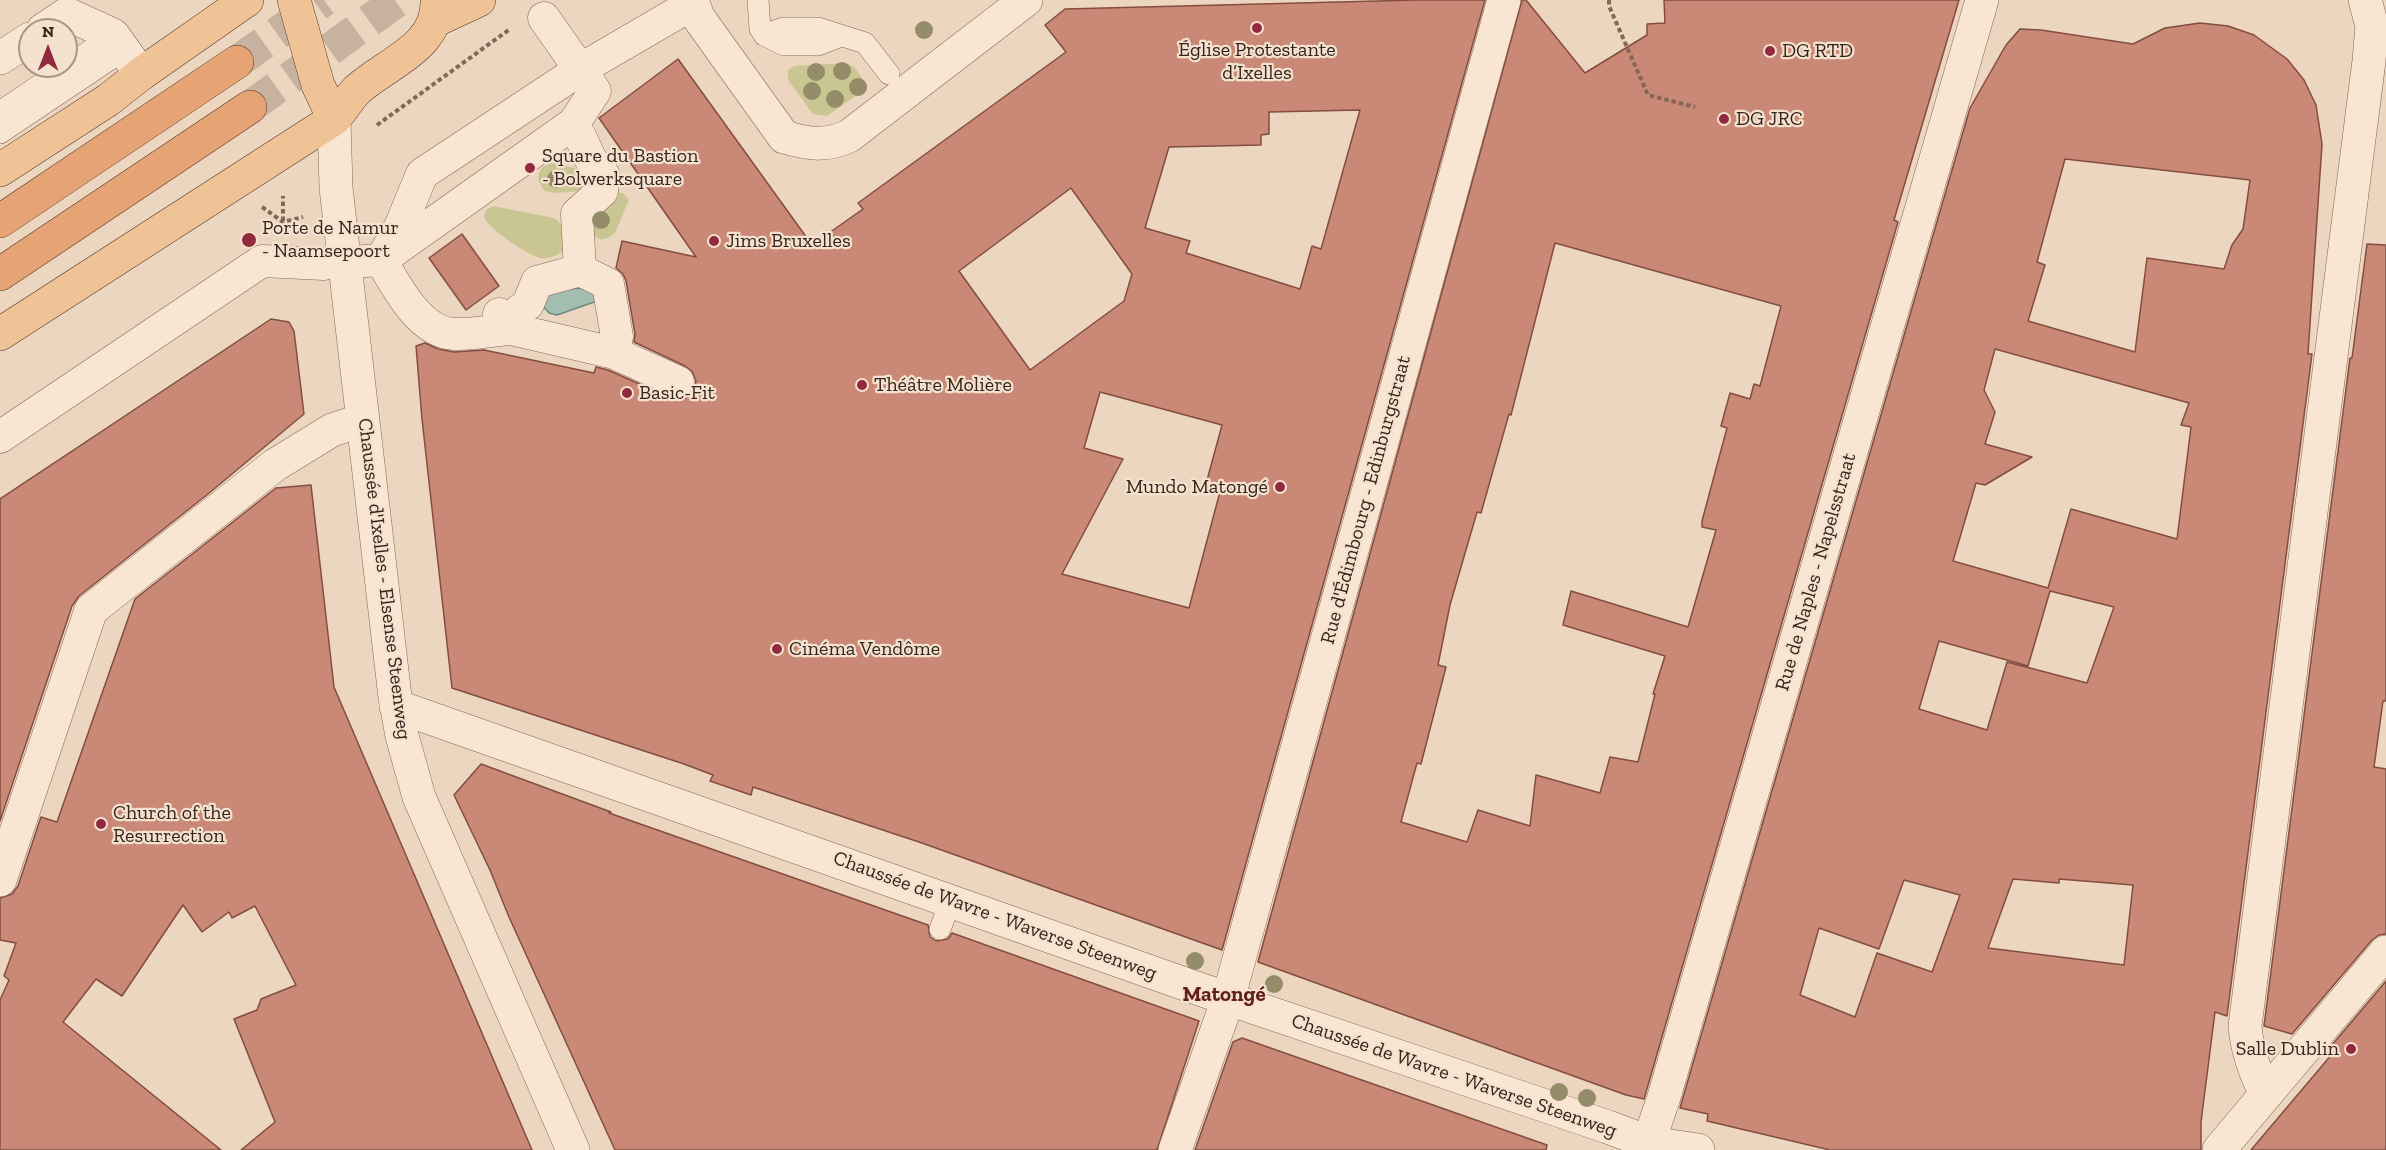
<!DOCTYPE html>
<html>
<head>
<meta charset="utf-8">
<style>
	body { margin:0 }
	#map { position:relative; width:2386px; height:1150px; overflow:hidden; background:#ecd6c0; font-family:"Zilla Slab",serif }
	canvas { display:block }
	.north { position:absolute; left:18px; top:18px; width:60px; height:60px; box-sizing:border-box; background:#f4e2cf; border:2px solid #a89687; border-radius:50%; rotate:0deg; font-size:16px; font-weight:700; line-height:24px; text-align:center; color:#35241c }
	.north::after { content:''; display:block; margin:auto; width:21px; height:27px; background:#922a3f; clip-path:polygon(50% 0,100% 100%,50% 72%,0 100%) }
</style>
</head>
<body>
<div id="map">
<canvas width="2386" height="1150"></canvas>
<div class="north">N</div>
</div>
<script>
const context = document.querySelector('canvas').getContext('2d');
context.lineJoin = 'round';
function fill(path, color) { context.fillStyle = color; context.fill(path, 'evenodd'); }
function stroke(path, color, width, dash) { context.strokeStyle = color; context.lineWidth = width; context.lineCap = dash ? 'butt' : 'round'; context.setLineDash(dash || []); context.stroke(path); }
function label(font, color, halo, rows, align = 'center') {
  context.font = font + ' "Zilla Slab",serif'; context.lineWidth = 4.5; context.setLineDash([]); context.textBaseline = 'middle'; context.strokeStyle = halo; context.fillStyle = color; for (const [text, x, y, turn = 0] of rows) {
    context.save(); context.translate(x, y); context.rotate((+turn || 0) * Math.PI / 180); context.textAlign = isNaN(turn) ? turn : align; if (halo) context.strokeText(text, 0, 0); context.fillText(text, 0, 0); context.restore();
  }
}
const green = new Path2D(`
	M 846,63 L 854,67 L 865,82 L 864,90 L 827,116 L 813,114 L 788,80 L 788,70 L 794,66 Z
	M 551,163 L 591,171 L 592,190 L 556,193 L 545,191 C 535,180 536,168 551,163 Z
	M 617,193 L 623,193 L 629,200 L 615,233 C 598,247 591,236 589,219 Z
	M 493,206 L 549,217 L 556,219 L 565,228 C 565,234 566,242 565,247 C 562,255 548,260 540,258 C 528,255 485,227 484,216 L 486,210 Z`);
const water = new Path2D(`
	M 595,288 L 597,301 L 557,315 L 549,313 L 543,306 L 543,298 L 554,289 Z`);
const building = new Path2D(`
	M 1416,0 L 1485,0 L 1222,950 L 919,842 L 753,787 L 751,795 L 710,781 L 713,775 L 684,764 L 452,688 L 422,419 L 416,346 L 425,343 L 438,349 L 454,352 L 484,350 L 594,373 L 596,367 L 608,370 L 671,398 L 680,400 L 689,396 L 694,390 L 696,381 L 692,371 L 685,366 L 634,342 L 635,334 L 626,281 L 623,274 L 616,268 L 622,241 L 696,257 L 599,118 L 678,59 L 812,245 L 863,209 L 858,203 L 1066,52 L 1045,25 L 1065,9 ZM 1360,110 L 1321,249 L 1312,246 L 1300,289 L 1186,253 L 1190,241 L 1145,228 L 1169,147 L 1261,145 L 1261,135 L 1269,134 L 1269,112 ZM 1071,188 L 1132,274 L 1124,301 L 1030,370 L 959,271 ZM 1100,392 L 1222,425 L 1206,484 L 1221,488 L 1189,608 L 1062,574 L 1123,459 L 1084,448 Z
	M 1522,0 L 1526,0 L 1585,73 L 1647,35 L 1647,24 L 1665,23 L 1664,0 L 1959,0 L 1894,220 L 1898,222 L 1644,1099 L 1626,1095 L 1258,962 ZM 1555,243 L 1781,306 L 1760,386 L 1754,384 L 1750,399 L 1730,393 L 1721,426 L 1727,428 L 1702,521 L 1702,527 L 1716,530 L 1688,627 L 1571,591 L 1563,625 L 1665,656 L 1653,694 L 1655,694 L 1638,762 L 1610,757 L 1600,793 L 1536,775 L 1530,826 L 1478,810 L 1467,842 L 1401,822 L 1417,763 L 1421,764 L 1446,667 L 1438,665 L 1450,605 L 1477,512 L 1481,513 L 1509,414 L 1511,415 Z
	M 2200,23 L 2228,26 L 2254,35 L 2287,59 L 2304,80 L 2316,105 L 2322,144 L 2308,354 L 2312,354 L 2227,1016 L 2215,1012 L 2201,1122 L 2201,1150 L 1830,1150 L 1707,1121 L 1708,1114 L 1680,1108 L 1970,108 L 2006,45 L 2020,29 L 2041,30 L 2133,44 L 2165,28 ZM 2065,159 L 2250,180 L 2243,229 L 2232,245 L 2224,269 L 2147,258 L 2135,352 L 2028,321 L 2045,265 L 2037,262 ZM 1995,349 L 2189,403 L 2181,425 L 2191,427 L 2177,539 L 2071,509 L 2048,588 L 1953,561 L 1976,483 L 1985,485 L 2032,457 L 1985,444 L 1995,412 L 1984,390 ZM 2050,591 L 2114,607 L 2087,683 L 2007,662 L 1987,730 L 1919,709 L 1939,641 L 2028,666 ZM 2013,879 L 2059,883 L 2059,879 L 2133,885 L 2124,965 L 1988,948 ZM 1904,880 L 1960,895 L 1932,972 L 1877,953 L 1855,1017 L 1800,995 L 1819,928 L 1879,949 Z
	M 462,234 L 499,286 L 466,310 L 429,258 Z
	M 2367,244 L 2386,245 L 2386,701 L 2383,701 L 2374,767 L 2386,769 L 2386,934 L 2379,935 L 2372,940 L 2292,1034 L 2264,1026 L 2350,358 L 2352,358 Z
	M 271,319 L 289,322 L 294,331 L 304,414 L 208,494 L 79,596 L 72,606 L 0,821 L 0,499 Z
	M 311,485 L 334,687 L 532,1150 L 241,1150 L 275,1122 L 234,1019 L 257,1010 L 261,999 L 296,985 L 255,906 L 232,918 L 229,912 L 202,932 L 183,905 L 122,996 L 96,979 L 63,1022 L 221,1150 L 0,1150 L 0,1000 L 9,980 L 4,976 L 16,943 L 0,940 L 0,898 L 12,894 L 18,886 L 41,817 L 57,822 L 135,599 L 276,488 Z
	M 481,764 L 611,812 L 609,813 L 928,925 L 930,937 L 936,941 L 948,939 L 952,933 L 1199,1021 L 1157,1150 L 615,1150 L 509,917 L 490,870 L 454,795 Z
	M 2386,981 L 2386,1150 L 2251,1150 L 2338,1047 L 2332,1045 Z
	M 1242,1038 L 1547,1145 L 1546,1150 L 1195,1150 L 1233,1042 Z`);
const trunkTunnel = new Path2D(`
	M 237,62 L 324,0
	M 250,107 L 398,0`);
const path = new Path2D(`
	M 1609,0 L 1609,6 L 1648,95 L 1695,107
	M 377,125 L 510,29
	M 262,207 L 283,222 L 303,217
	M 283,221 L 283,196`);
const service = new Path2D(`
	M 758,0 L 760,29 L 764,35 L 784,45 L 818,45 L 841,36
	M 764,35 L 784,28 L 818,28 L 865,43 L 889,74
	M 0,112 L 113,35
	M 0,133 L 124,50
	M 940,929 L 951,900`);
const pedestrian = new Path2D(`
	M 544,18 L 595,91 L 574,123 L 576,128
	M 580,136 L 591,160 L 603,174 L 602,191 L 577,214 L 580,270 L 608,284 L 617,337
	M 364,261 L 381,260 L 400,227 L 422,174 L 581,69 L 684,9
	M 528,304 L 537,282 L 580,270
	M 520,310 L 511,329 C 492,330 473,335 454,334 C 420,333 396,286 381,260 L 574,123
	M 499,314 L 511,329 L 614,353
	M 616,345 L 614,353 L 678,382
	M 0,437 L 262,261 L 324,264`);
const minor = new Path2D(`
	M 692,0 L 698,17 L 784,137 C 808,144 826,147 849,136 L 1026,0
	M 43,30 L 67,14 L 113,35 L 141,74
	M 0,58 L 30,39
	M 334,119 L 336,188 L 395,697 L 402,736 L 419,797 L 573,1150
	M 0,880 L 91,610 L 275,465 L 332,430 L 363,420
	M 2266,1094 C 2254,1071 2247,1051 2245,1026 L 2369,61 L 2372,26 L 2365,0
	M 1175,1150 L 1228,999 L 1504,0
	M 1646,1150 L 1664,1097 L 1982,0
	M 2219,1150 L 2386,952`);
const tertiary = new Path2D(`
	M 396,706 L 1202,990 L 1608,1127 L 1650,1143 L 1698,1150`);
const primary = new Path2D(`
	M 294,0 L 318,85 L 334,119
	M 434,21 L 479,0
	M 0,170 L 108,100 L 141,74 L 247,0
	M 0,334 L 334,119 C 342,110 349,98 357,90 C 386,63 439,48 437,0`);
const trunk = new Path2D(`
	M 0,221 L 237,62
	M 0,274 L 250,107`);
const trees = [
	[924,30],
	[842,71],
	[816,72],
	[858,87],
	[812,91],
	[835,99],
	[556,179],
	[601,220],
	[1195,961],
	[1274,984],
	[1559,1092],
	[1587,1098]
];
const markers = [
	[1257,28,6,"#922a3f"],
	[1770,51,6,"#922a3f"],
	[1724,119,6,"#922a3f"],
	[530,168,6,"#922a3f"],
	[249,240,8,"#922a3f"],
	[714,241,6,"#922a3f"],
	[862,385,6,"#922a3f"],
	[627,393,6,"#922a3f"],
	[1280,487,6,"#922a3f"],
	[777,649,6,"#922a3f"],
	[101,824,6,"#922a3f"],
	[2351,1049,6,"#922a3f"]
];
const poiNames = [
	["Église Protestante",1257,50,"center"],
	["d’Ixelles",1257,73,"center"],
	["DG RTD",1782,51],
	["DG JRC",1736,119],
	["Square du Bastion",542,156],
	["- Bolwerksquare",542,179],
	["Porte de Namur",262,228],
	["- Naamsepoort",262,251],
	["Jims Bruxelles",726,241],
	["Théâtre Molière",874,385],
	["Basic-Fit",639,393],
	["Mundo Matongé",1268,487,"right"],
	["Cinéma Vendôme",789,649],
	["Church of the",113,813],
	["Resurrection",113,836],
	["Salle Dublin",2339,1049,"right"]
];
const streetNames = [
	["Rue d'Édimbourg - Edinburgstraat",1366,500,-75],
	["Rue de Naples - Napelsstraat",1816,572,-74],
	["Chaussée d'Ixelles - Elsense Steenweg",384,579,83],
	["Chaussée de Wavre - Waverse Steenweg",995,916,20],
	["Chaussée de Wavre - Waverse Steenweg",1454,1076,19]
];
const neighbourhoodNames = [
	["Matongé",1224,995]
];
fill(green, '#cac694');
fill(water, '#a3beb1');
stroke(water, '#6a8c7d', 1.5);
fill(building, '#ca8976');
stroke(building, '#834d3f', 1.5);
stroke(trunkTunnel, '#c7b29f', 33, [33, 16]);
stroke(service, '#856758', 22);
stroke(pedestrian, '#856758', 33);
stroke(minor, '#856758', 34);
stroke(tertiary, '#856758', 34);
stroke(primary, '#52372d', 34);
stroke(trunk, '#52372d', 34);
stroke(path, '#856758', 4, [4.5, 3]);
stroke(service, '#f8e5d2', 21);
stroke(pedestrian, '#f8e5d2', 32);
stroke(minor, '#f8e5d2', 33);
stroke(tertiary, '#f8e5d2', 33);
stroke(primary, '#f0c397', 33);
stroke(trunk, '#e6a474', 33);
context.fillStyle = '#958c6a';
for (const [x, y] of trees) { context.beginPath(); context.arc(x, y, 9, 0, 2 * Math.PI); context.fill(); }
for (const [x, y, r, color] of markers) { const dot = new Path2D(); dot.arc(x, y, r, 0, 2 * Math.PI); context.fillStyle = color; context.fill(dot); stroke(dot, '#f4e2cf', 2); }
label('20px', '#35241c', '#f4e2cf', poiNames, 'left');
label('20px', '#35241c', '#f4e2cf', streetNames);
label('bold 21px', '#601e1d', '#f4e2cf', neighbourhoodNames);
</script>
</body>
</html>
